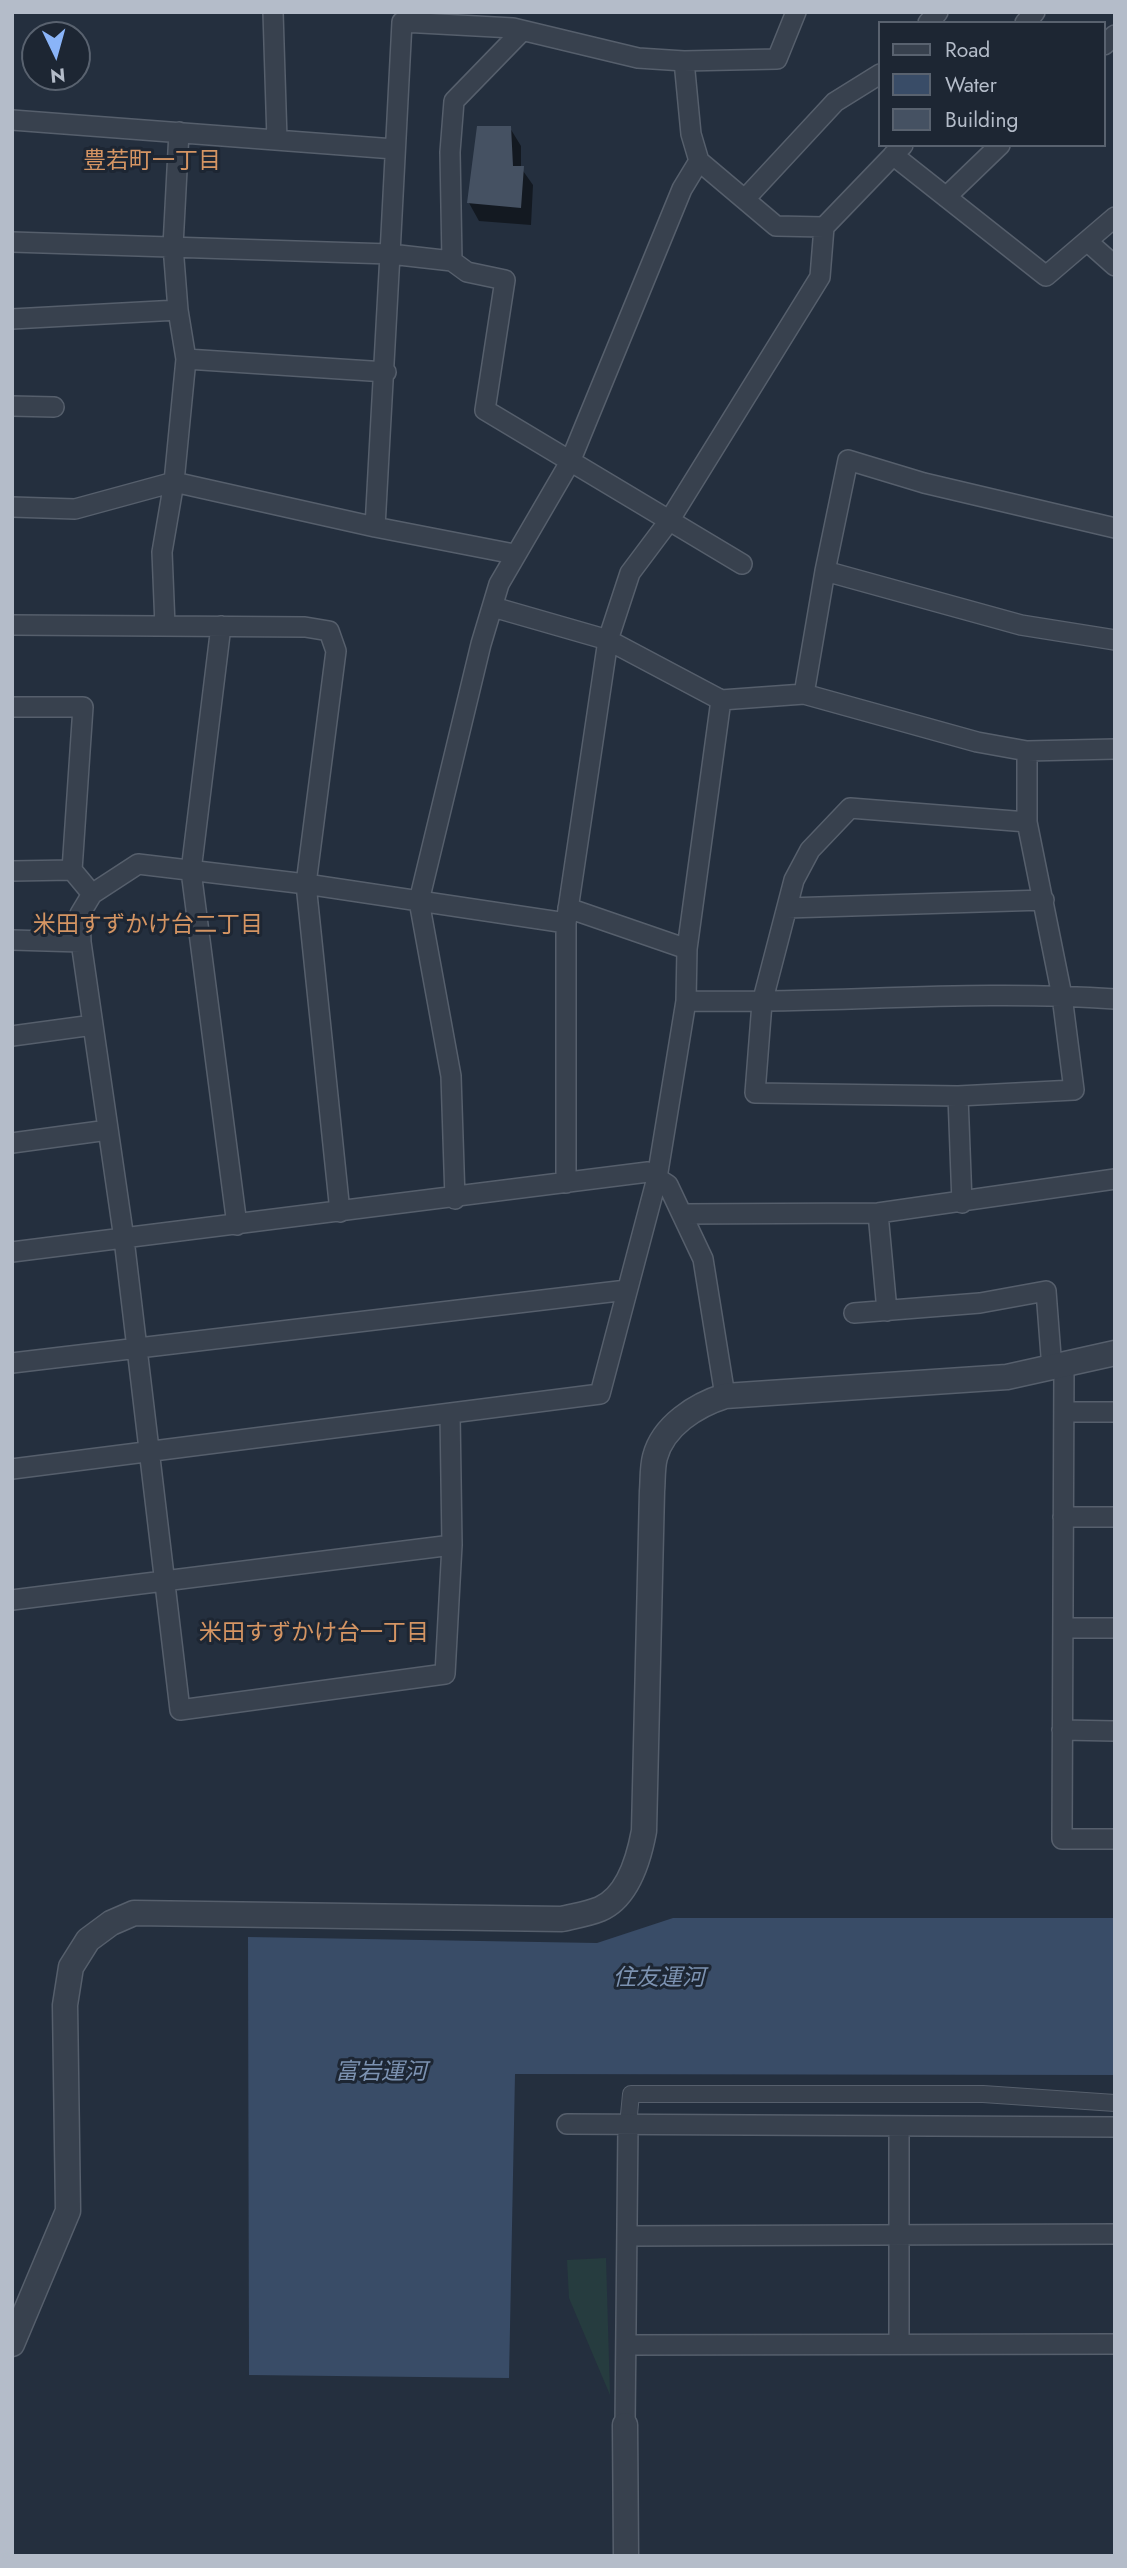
<!DOCTYPE html>
<html>
<head>
<meta charset="utf-8">
<style>
	body { margin:0 }
	#map { position:relative; width:1127px; height:2568px; overflow:hidden; background:#242f3e; font-family:Jost,sans-serif }
	canvas { display:block }
	.frame { position:absolute; inset:0; border:14px solid #b4bcc9; pointer-events:none }
	.legend { position:absolute; left:878px; top:21px; width:228px; height:126px; box-sizing:border-box; background:#1d2633; border:2px solid #59626f; margin:0; padding:9px 12px; list-style:none; font-size:21px; color:#b4bcc9 }
	.legend li { display:flex; align-items:center; gap:14px; height:35px }
	.legend b { width:35px; border:2px solid #59626f }
	.north { position:absolute; left:21px; top:21px; width:70px; height:70px; box-sizing:border-box; background:#1d2633; border:2px solid #59626f; border-radius:50%; rotate:175deg; font-size:19px; font-weight:700; line-height:28px; text-align:center; color:#b4bcc9 }
	.north::after { content:''; display:block; margin:auto; width:24px; height:32px; background:#8ab4f8; clip-path:polygon(50% 0,100% 100%,50% 72%,0 100%) }
</style>
</head>
<body>
<div id="map">
<canvas width="1127" height="2568"></canvas>
<div class="frame"></div>
<ul class="legend">
<li><b style="height:9px;background:#38414e"></b>Road</li>
<li><b style="height:19px;background:#394c67"></b>Water</li>
<li><b style="height:19px;background:#455162"></b>Building</li>
</ul>
<div class="north">N</div>
</div>
<script>
const context = document.querySelector('canvas').getContext('2d');
context.lineJoin = 'round';
function fill(path, color) { context.fillStyle = color; context.fill(path, 'evenodd'); }
function stroke(path, color, width, dash) { context.strokeStyle = color; context.lineWidth = width; context.lineCap = dash ? 'butt' : 'round'; context.setLineDash(dash || []); context.stroke(path); }
function label(font, color, halo, rows, align = 'center') {
  context.font = font + ' Jost,"Noto Sans JP",sans-serif'; context.lineWidth = 6; context.setLineDash([]); context.textBaseline = 'middle'; context.strokeStyle = halo; context.fillStyle = color; for (const [text, x, y, turn = 0] of rows) {
    context.save(); context.translate(x, y); context.rotate((+turn || 0) * Math.PI / 180); context.textAlign = isNaN(turn) ? turn : align; if (halo) context.strokeText(text, 0, 0); context.fillText(text, 0, 0); context.restore();
  }
}
const green = new Path2D(`
	M 606,2258 L 610,2395 L 569,2298 L 567,2260 Z`);
const water = new Path2D(`
	M 673,1918 L 1115,1918 L 1115,2075 L 515,2074 L 509,2378 L 249,2375 L 248,1937 L 597,1943 Z`);
const shadow = new Path2D(`
	M 510,128 L 521,146 L 521,168 L 533,185 L 531,225 L 479,221 L 469,203 Z`);
const building = new Path2D(`
	M 477,126 L 511,126 L 513,166 L 524,166 L 521,208 L 467,203 Z`);
const pedestrian = new Path2D(`
	M 628,2125 L 631,2094 L 983,2094 L 1115,2103`);
const minor = new Path2D(`
	M 273,12 L 277,140
	M 928,23 L 938,12
	M 1025,23 L 1035,12
	M 1104,45 L 1115,35
	M 684,61 L 777,59 L 796,12
	M 12,120 L 394,149
	M 893,155 L 1046,276 L 1115,217
	M 946,197 L 1000,145
	M 745,199 L 835,102 L 880,74
	M 12,242 L 390,254 L 402,22 L 513,28 L 638,58 L 684,61 L 691,134 L 699,161 L 776,226 L 824,227 L 903,145
	M 1088,242 L 1115,266
	M 452,261 L 450,152 L 454,101 L 522,31
	M 178,310 L 186,359
	M 12,319 L 178,310 L 173,246 L 179,132
	M 12,406 L 54,407
	M 12,507 L 75,509 L 174,482 L 375,527 L 514,554
	M 375,527 L 390,254 L 452,261 L 467,272 L 505,280 L 485,410 L 742,564
	M 825,571 L 1021,625 L 1115,640
	M 493,607 L 608,640 L 721,700 L 804,694 L 977,742 L 1027,751 L 1115,749
	M 12,625 L 305,627 L 329,631 L 336,651 L 306,884 L 340,1212
	M 165,626 L 162,552 L 174,482 L 186,359 L 386,372
	M 221,626 L 191,871 L 237,1225
	M 804,694 L 825,571 L 848,460 L 924,483 L 1115,528
	M 12,707 L 83,707 L 72,870
	M 1027,751 L 1027,822 L 1062,996 L 1074,1090 L 958,1096 L 755,1093 L 762,1003 L 794,880 L 810,850 L 850,808 L 1027,822
	M 12,871 L 72,870 L 92,894
	M 568,908 L 687,949
	M 787,908 L 1044,900
	M 12,940 L 81,942
	M 686,1001 C 829,1004 973,989 1115,999
	M 12,1036 L 93,1025
	M 958,1096 L 962,1203
	M 12,1143 L 108,1130
	M 566,1183 L 566,923 L 608,640 L 630,573 L 669,521 L 820,277 L 824,227
	M 455,1199 L 451,1076 L 419,901 L 481,644 L 499,584 L 570,462 L 682,189 L 699,161
	M 878,1213 L 887,1311
	M 682,1214 L 878,1213 L 1115,1179
	M 12,1252 L 648,1172 L 668,1185 L 703,1259 L 725,1396
	M 854,1313 L 980,1303 L 1046,1291 L 1052,1369
	M 12,1363 L 627,1290
	M 1064,1366 L 1062,1839 L 1115,1839
	M 1064,1412 L 1115,1412
	M 12,1469 L 600,1394 L 657,1178 L 686,1001 L 687,949 L 721,700
	M 1063,1517 L 1115,1517
	M 452,1545 L 445,1674 L 180,1710 L 124,1239 L 81,942 L 80,914 L 92,894 L 138,864 L 306,884 L 566,923
	M 12,1600 L 452,1545 L 450,1414
	M 1063,1628 L 1115,1628
	M 1062,1730 L 1115,1731
	M 567,2124 L 1115,2127
	M 627,2236 L 1115,2234
	M 899,2344 L 899,2127
	M 626,2345 L 1115,2344
	M 625,2425 L 628,2125`);
const tertiary = new Path2D(`
	M 12,2344 L 68,2211 L 65,2005 L 71,1967 L 88,1940 L 111,1923 L 134,1913 L 562,1919 C 574,1916 588,1914 600,1909 C 628,1897 639,1858 644,1831 L 652,1491 C 653,1481 652,1468 655,1457 C 663,1426 696,1405 725,1396 L 1007,1377 L 1115,1353
	M 625,2425 L 626,2556`);
const neighbourhoodNames = [
	["豊若町一丁目",152,162],
	["米田すずかけ台二丁目",148,926],
	["米田すずかけ台一丁目",314,1634]
];
const waterNames = [
	["住友運河",659,1979],
	["富岩運河",381,2073]
];
fill(green, '#263c3f');
fill(water, '#394c67');
fill(shadow, '#0007');
fill(building, '#455162');
stroke(pedestrian, '#565f6c', 18);
stroke(minor, '#565f6c', 22);
stroke(tertiary, '#565f6c', 27);
stroke(pedestrian, '#38414e', 16);
stroke(minor, '#38414e', 19);
stroke(tertiary, '#38414e', 24);
label('23px', '#d59563', '#1d2633', neighbourhoodNames);
label('italic 23px', '#7c92b1', '#1d2633', waterNames);
</script>
</body>
</html>
